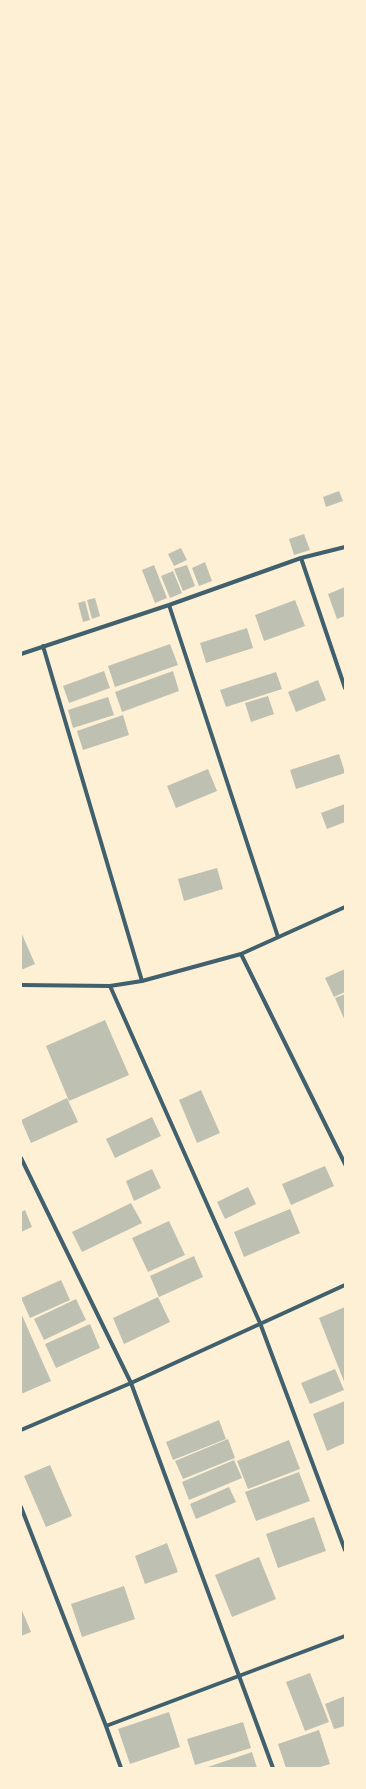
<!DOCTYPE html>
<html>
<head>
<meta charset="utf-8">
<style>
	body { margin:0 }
	#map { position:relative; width:366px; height:1789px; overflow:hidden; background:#fdf0d5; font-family:Montserrat,sans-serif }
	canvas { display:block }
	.frame { position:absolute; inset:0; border:22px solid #fdf0d5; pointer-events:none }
</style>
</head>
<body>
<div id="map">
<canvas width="366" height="1789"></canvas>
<div class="frame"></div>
</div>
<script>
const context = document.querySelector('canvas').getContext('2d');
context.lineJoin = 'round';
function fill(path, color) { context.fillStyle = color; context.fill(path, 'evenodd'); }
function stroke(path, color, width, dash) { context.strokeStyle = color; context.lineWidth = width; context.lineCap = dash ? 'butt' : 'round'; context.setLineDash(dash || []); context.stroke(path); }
const building = new Path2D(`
	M 339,491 L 343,501 L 326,507 L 323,497 Z
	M 304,534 L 310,550 L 294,555 L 289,539 Z
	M 181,548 L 187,560 L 174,566 L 168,554 Z
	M 205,562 L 212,581 L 199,586 L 192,568 Z
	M 154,565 L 167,598 L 155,603 L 142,570 Z
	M 187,565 L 195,586 L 183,591 L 174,569 Z
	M 173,571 L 182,593 L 170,598 L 161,576 Z
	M 345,587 L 345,616 L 337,619 L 328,594 Z
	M 95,598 L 100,616 L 92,619 L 87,600 Z
	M 295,600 L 305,626 L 264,641 L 255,615 Z
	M 85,601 L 90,620 L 83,622 L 78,603 Z
	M 247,628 L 253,648 L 206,663 L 200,643 Z
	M 170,644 L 178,665 L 115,687 L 108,666 Z
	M 104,671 L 110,688 L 69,703 L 63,686 Z
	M 173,671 L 179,691 L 122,712 L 115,692 Z
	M 276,672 L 282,689 L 226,707 L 220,690 Z
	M 318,680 L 326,700 L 296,712 L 288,692 Z
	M 268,696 L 274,714 L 251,722 L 245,703 Z
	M 108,697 L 114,715 L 73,728 L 68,710 Z
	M 123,715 L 129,735 L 83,750 L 77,731 Z
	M 339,754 L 345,773 L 296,789 L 290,770 Z
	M 208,769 L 217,791 L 176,808 L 167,786 Z
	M 345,804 L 345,822 L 327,829 L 321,813 Z
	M 217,868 L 223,889 L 184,901 L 178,879 Z
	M 21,932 L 35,964 L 21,970 Z
	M 345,969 L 345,992 L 334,997 L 325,978 Z
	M 345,994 L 345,1021 L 335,998 Z
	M 105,1020 L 129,1075 L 69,1101 L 46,1046 Z
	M 201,1090 L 220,1133 L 197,1143 L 179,1100 Z
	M 67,1098 L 78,1122 L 31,1143 L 21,1120 Z
	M 152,1117 L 161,1136 L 115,1158 L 106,1139 Z
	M 325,1166 L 334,1186 L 291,1205 L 282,1184 Z
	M 152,1169 L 161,1188 L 134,1201 L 126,1181 Z
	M 248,1187 L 256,1204 L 225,1219 L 217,1202 Z
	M 131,1203 L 142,1223 L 82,1252 L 72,1232 Z
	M 290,1209 L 300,1233 L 244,1257 L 234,1232 Z
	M 25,1210 L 32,1227 L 21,1232 L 21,1212 Z
	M 169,1221 L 185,1255 L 148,1272 L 132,1238 Z
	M 194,1256 L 203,1277 L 159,1297 L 150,1276 Z
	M 61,1280 L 70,1300 L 30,1318 L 21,1298 Z
	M 158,1297 L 170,1322 L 124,1344 L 113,1318 Z
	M 76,1299 L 86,1320 L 44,1340 L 34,1319 Z
	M 345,1307 L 345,1384 L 319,1318 Z
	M 21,1313 L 51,1381 L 21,1394 Z
	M 90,1324 L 100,1348 L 56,1368 L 45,1344 Z
	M 335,1369 L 344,1390 L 310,1404 L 301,1383 Z
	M 345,1401 L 345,1443 L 327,1451 L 313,1414 Z
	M 219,1420 L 226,1439 L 173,1460 L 166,1442 Z
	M 228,1439 L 235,1458 L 183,1479 L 175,1461 Z
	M 289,1440 L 300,1469 L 248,1489 L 237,1461 Z
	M 234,1460 L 242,1478 L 189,1500 L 182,1482 Z
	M 50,1465 L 72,1516 L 46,1527 L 24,1476 Z
	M 299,1472 L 310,1501 L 256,1521 L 245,1492 Z
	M 229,1487 L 236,1502 L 196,1519 L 190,1504 Z
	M 314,1517 L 326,1551 L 278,1568 L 266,1534 Z
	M 167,1543 L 178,1572 L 145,1584 L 135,1556 Z
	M 259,1557 L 276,1599 L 232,1617 L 215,1575 Z
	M 124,1586 L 135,1619 L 82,1637 L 71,1604 Z
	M 21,1608 L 31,1632 L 21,1636 Z
	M 310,1673 L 329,1722 L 305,1731 L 286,1682 Z
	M 345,1696 L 345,1726 L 334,1729 L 325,1704 Z
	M 169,1712 L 180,1747 L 130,1764 L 118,1729 Z
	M 243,1722 L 251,1748 L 195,1765 L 187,1739 Z
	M 319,1730 L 330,1764 L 317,1768 L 286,1768 L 278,1744 Z
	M 252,1752 L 257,1768 L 205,1768 Z`);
const minor = new Path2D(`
	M 301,558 L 345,688
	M 169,605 L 278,937
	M 43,646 L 142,981
	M 21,654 L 169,605 L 301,558 L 345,547
	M 241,954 L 345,1164
	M 21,985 L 110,986 L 142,981 L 241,954 L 345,907
	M 110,986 L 260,1323 L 345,1550
	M 21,1158 L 131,1383 L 273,1768
	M 21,1430 L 131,1383 L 345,1285
	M 21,1507 L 106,1726 L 121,1768
	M 106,1726 L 345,1636`);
fill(building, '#bec0b2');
stroke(minor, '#3f606c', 4);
</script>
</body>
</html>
